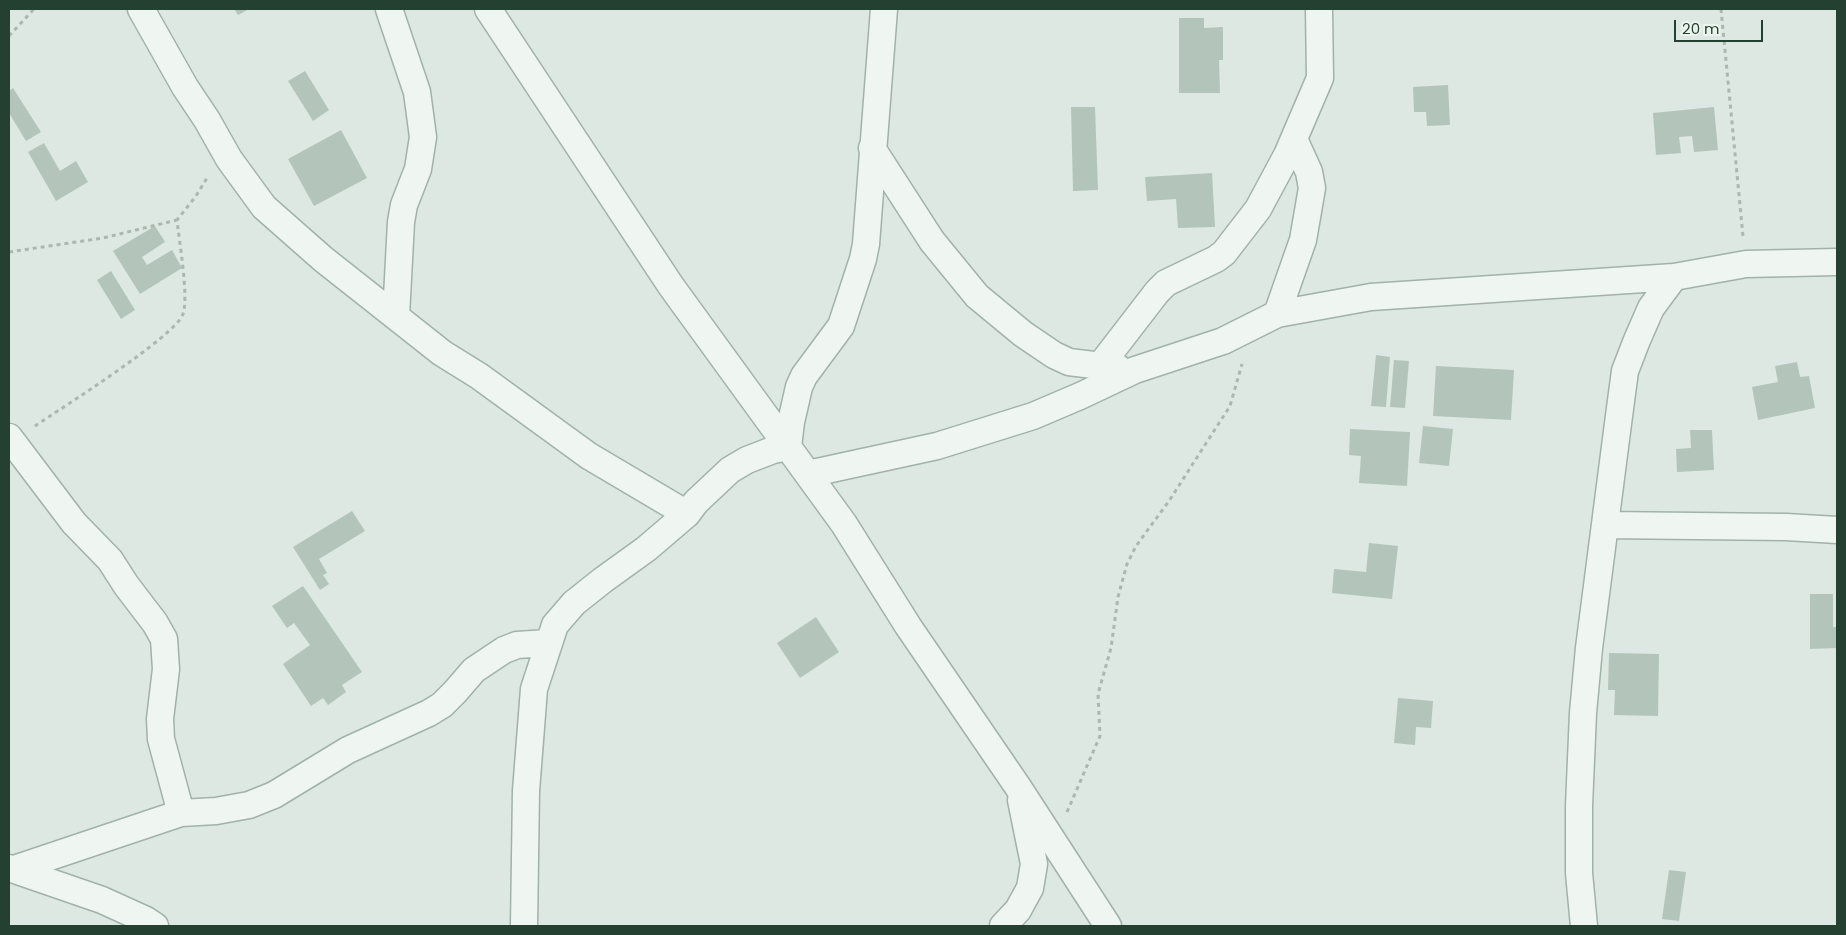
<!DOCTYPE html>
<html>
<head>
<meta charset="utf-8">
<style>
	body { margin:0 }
	#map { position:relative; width:1846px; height:935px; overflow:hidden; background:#dce8e1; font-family:Poppins,sans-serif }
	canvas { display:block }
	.frame { position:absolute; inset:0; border:10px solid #244030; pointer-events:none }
	.scale { position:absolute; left:1674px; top:20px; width:89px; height:22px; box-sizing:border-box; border:2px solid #244030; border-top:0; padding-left:6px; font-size:15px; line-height:18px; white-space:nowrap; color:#244030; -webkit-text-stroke:4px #ecf6ef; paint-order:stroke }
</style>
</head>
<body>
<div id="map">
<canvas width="1846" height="935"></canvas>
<div class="frame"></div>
<div class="scale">20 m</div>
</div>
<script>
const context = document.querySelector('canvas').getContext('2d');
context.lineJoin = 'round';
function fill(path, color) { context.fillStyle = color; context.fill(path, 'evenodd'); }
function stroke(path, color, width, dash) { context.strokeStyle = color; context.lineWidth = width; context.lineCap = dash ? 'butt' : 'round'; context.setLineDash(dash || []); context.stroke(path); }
const building = new Path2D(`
	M 234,9 L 249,9 L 238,15 Z
	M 1179,18 L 1204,18 L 1204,28 L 1223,27 L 1223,60 L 1219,60 L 1220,93 L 1179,93 Z
	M 305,71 L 329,110 L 313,121 L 288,81 Z
	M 1448,85 L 1450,125 L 1427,126 L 1426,112 L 1414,112 L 1413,87 Z
	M 13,88 L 41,132 L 26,141 L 9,113 L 9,91 Z
	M 1071,107 L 1095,107 L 1098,190 L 1073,191 Z
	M 1714,107 L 1718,150 L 1694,152 L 1692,136 L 1679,137 L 1681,153 L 1656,155 L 1653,113 Z
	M 341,130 L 367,178 L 314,206 L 288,159 Z
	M 44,143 L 60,171 L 76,161 L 88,182 L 56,201 L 28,152 Z
	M 1212,173 L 1215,227 L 1178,228 L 1176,199 L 1147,201 L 1145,177 Z
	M 155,226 L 165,242 L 142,257 L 147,265 L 172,250 L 182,268 L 140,294 L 113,251 Z
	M 111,271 L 135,310 L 121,319 L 97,280 Z
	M 1376,355 L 1390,357 L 1386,407 L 1371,406 Z
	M 1394,360 L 1409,361 L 1405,408 L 1390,407 Z
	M 1797,362 L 1800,377 L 1809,376 L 1815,408 L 1758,420 L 1752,387 L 1778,382 L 1775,366 Z
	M 1436,366 L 1514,370 L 1511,420 L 1433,416 Z
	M 1423,426 L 1453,429 L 1449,466 L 1419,463 Z
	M 1350,429 L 1410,432 L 1407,486 L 1359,483 L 1361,456 L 1349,455 Z
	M 1690,430 L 1712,430 L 1714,470 L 1677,472 L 1676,449 L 1691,448 Z
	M 352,511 L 365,531 L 319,559 L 327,573 L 323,575 L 329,584 L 320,590 L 293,547 Z
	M 1369,543 L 1398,546 L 1392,599 L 1332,593 L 1334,569 L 1366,572 Z
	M 303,586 L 362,672 L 342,685 L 346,692 L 328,705 L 323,698 L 311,706 L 283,664 L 310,645 L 294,623 L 287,628 L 272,606 Z
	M 1810,594 L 1833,594 L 1833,627 L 1837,627 L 1837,648 L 1810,649 Z
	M 816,617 L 839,652 L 800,678 L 777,643 Z
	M 1609,653 L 1659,654 L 1658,716 L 1614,715 L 1615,690 L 1608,690 Z
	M 1398,698 L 1433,701 L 1431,728 L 1416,727 L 1415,745 L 1394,743 Z
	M 1669,870 L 1686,872 L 1679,921 L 1662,919 Z`);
const path = new Path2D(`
	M 1721,9 L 1743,236
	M 9,36 L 34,9
	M 9,252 L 103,238 L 177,220
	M 35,426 C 60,409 176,336 183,314 C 189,297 179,240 177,220 L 196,196 L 207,178
	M 1067,812 L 1100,736 L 1098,694 L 1111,648 L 1118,597 L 1127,564 L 1136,546 L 1169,501 L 1230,406 L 1242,364`);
const street = new Path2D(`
	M 141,9 L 185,87 L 207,120 L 229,159 L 264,207 L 323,259 L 442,353 L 479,376 L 589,456 L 687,514
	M 389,9 L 417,92 L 423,137 L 418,169 L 404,205 L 401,222 L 396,316
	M 488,9 L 671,286 L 844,524 L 908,626 L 1018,787 L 1108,926
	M 872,148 L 932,241 L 977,296 L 1023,334 L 1054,355 L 1069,362 L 1118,368
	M 1277,314 L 1303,240 L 1312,188 L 1309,172 L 1294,139
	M 1100,366 L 1157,292 L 1166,283 L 1216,259 L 1224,253 L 1258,209 L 1287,155 L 1320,78 L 1319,9
	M 9,437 L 74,523 L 110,560 L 126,585 L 155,623 L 164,639 L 166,669 L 160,719 L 161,739 L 181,813
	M 808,474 L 937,446 L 1033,416 L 1080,396 L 1135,370 L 1223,341 L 1277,314 L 1371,297 L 1674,277 L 1746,264 L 1837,262
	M 1605,525 L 1786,527 L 1837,530
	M 9,868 L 102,900 L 146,920 L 155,926
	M 14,869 L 181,813 L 216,811 L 249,805 L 274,795 L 348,750 L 429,713 L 442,705 L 455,692 L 474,670 L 504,650 L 517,645 L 548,643
	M 524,926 L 526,791 L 534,689 L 555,625 L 574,603 L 603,580 L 646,549 L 687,514 L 696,502 L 730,470 L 747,460 L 773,450 L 788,447 L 791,422 L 799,387 L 804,376 L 841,326 L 863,259 L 866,244 L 884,9
	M 1003,926 L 1018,910 L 1030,888 L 1034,864 L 1021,800
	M 1584,926 L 1579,873 L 1579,806 L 1583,713 L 1589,648 L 1619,416 L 1625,371 L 1637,340 L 1651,308 L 1674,277`);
fill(building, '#b3c5bb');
stroke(street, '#a1b2a8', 29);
stroke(path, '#aab8b0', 3, [4, 4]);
stroke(street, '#eff6f2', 26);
</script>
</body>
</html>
